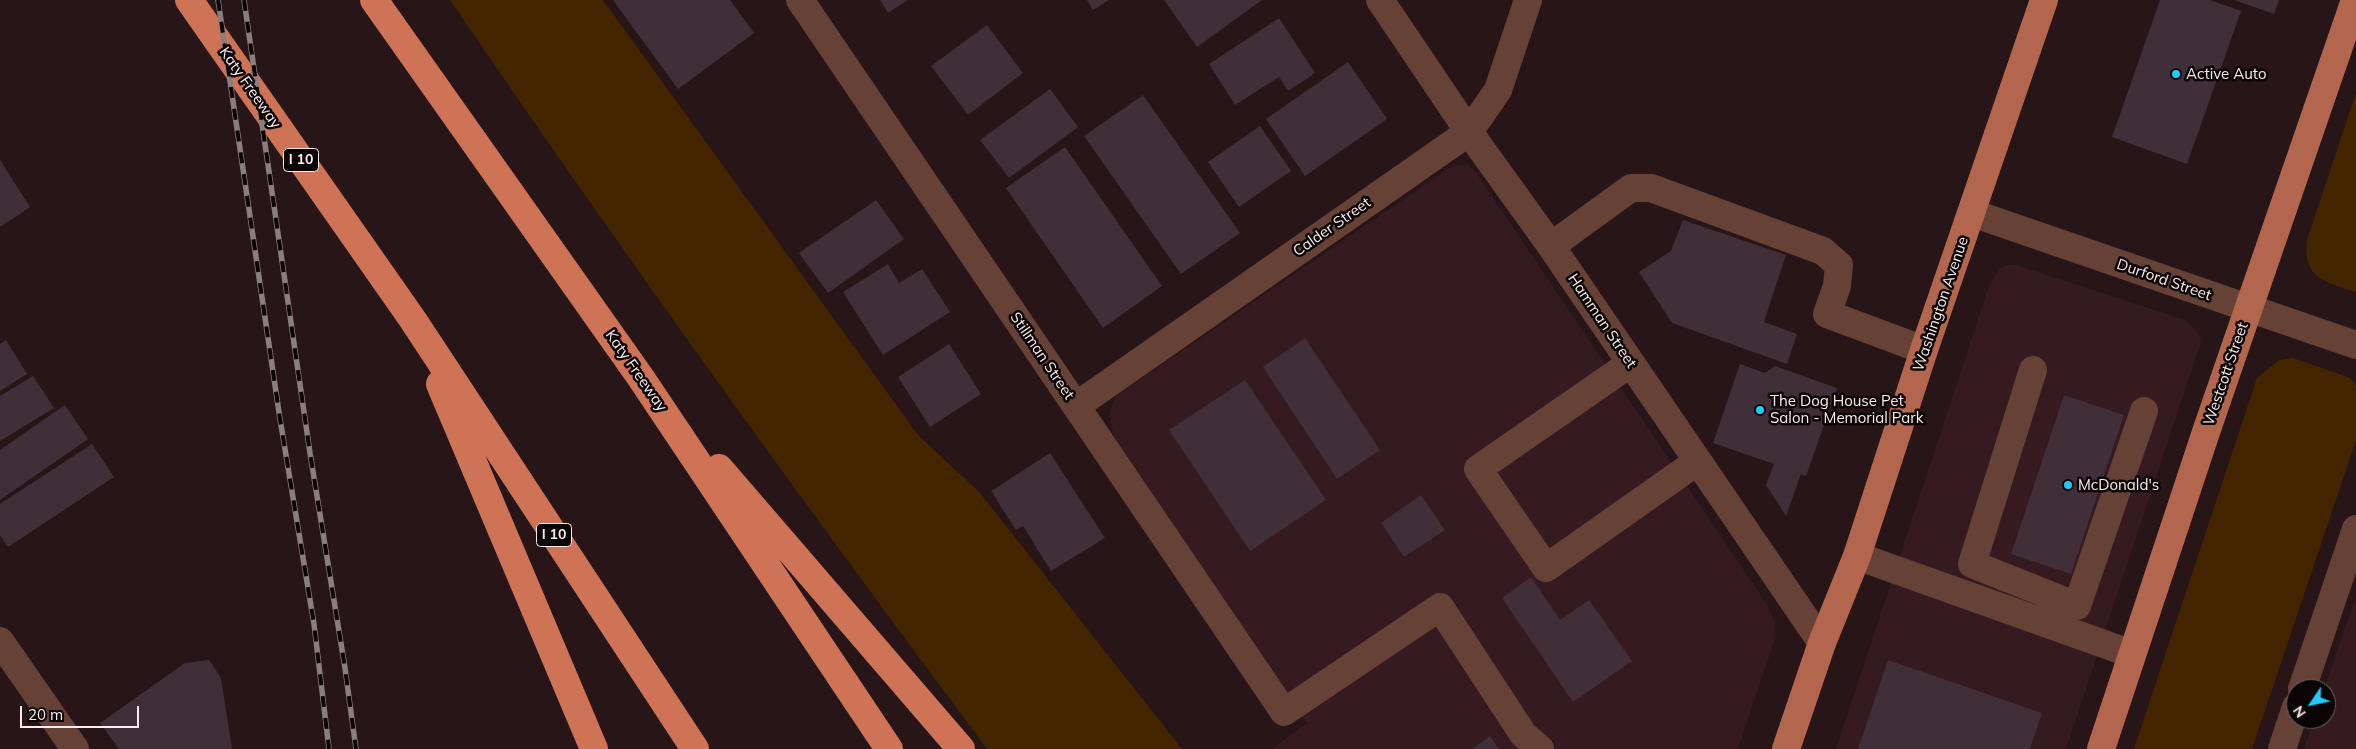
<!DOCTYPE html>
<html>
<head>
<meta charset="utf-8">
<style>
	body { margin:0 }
	#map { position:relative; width:2356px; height:749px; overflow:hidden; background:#281518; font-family:Mulish,sans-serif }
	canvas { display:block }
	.north { position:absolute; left:2286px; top:679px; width:50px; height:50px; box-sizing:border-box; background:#0b0405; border:1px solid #6b6162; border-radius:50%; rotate:236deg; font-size:14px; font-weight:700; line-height:20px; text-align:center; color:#fbedee }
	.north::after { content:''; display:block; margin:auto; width:18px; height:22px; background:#22c9fe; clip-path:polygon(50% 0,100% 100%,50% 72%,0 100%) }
	.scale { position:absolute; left:20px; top:706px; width:119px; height:22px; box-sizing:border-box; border:2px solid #fbedee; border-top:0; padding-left:6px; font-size:15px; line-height:18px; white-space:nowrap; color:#fbedee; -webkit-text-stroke:4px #0b0405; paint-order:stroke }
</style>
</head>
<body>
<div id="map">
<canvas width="2356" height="749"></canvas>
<div class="north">N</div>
<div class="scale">20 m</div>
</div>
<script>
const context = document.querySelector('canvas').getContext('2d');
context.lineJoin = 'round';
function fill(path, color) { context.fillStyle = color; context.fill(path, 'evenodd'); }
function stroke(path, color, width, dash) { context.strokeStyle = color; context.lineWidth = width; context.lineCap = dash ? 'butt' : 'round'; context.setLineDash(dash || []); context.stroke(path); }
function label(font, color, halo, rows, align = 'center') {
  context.font = font + ' Mulish,sans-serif'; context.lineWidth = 5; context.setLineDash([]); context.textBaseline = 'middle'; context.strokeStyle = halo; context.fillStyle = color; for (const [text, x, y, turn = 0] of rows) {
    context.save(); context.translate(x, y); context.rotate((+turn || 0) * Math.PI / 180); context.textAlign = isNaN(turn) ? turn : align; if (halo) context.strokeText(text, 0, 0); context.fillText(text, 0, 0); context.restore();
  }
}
const built = new Path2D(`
	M 1458,165 L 1468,165 L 1475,171 L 1768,606 L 1774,620 L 1776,636 L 1738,749 L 1272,749 L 1307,723 L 1114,436 L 1110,421 L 1110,411 L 1116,396 L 1448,169 Z
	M 2009,265 L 2016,265 L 2185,320 L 2198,333 L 2201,342 L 2066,749 L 1836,749 L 1990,283 L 2000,269 Z
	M 2356,596 L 2356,749 L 2304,749 L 2314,719 L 2326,719 L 2326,689 L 2324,689 Z`);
const green = new Path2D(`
	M 450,0 L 603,0 L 918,435 L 980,493 L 1182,749 L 987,749 C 803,502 623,254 450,0 Z
	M 2356,93 L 2356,292 C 2326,282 2302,279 2307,240 Z
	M 2293,358 L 2350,378 L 2356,385 L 2356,440 L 2252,749 L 2134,749 L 2257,378 L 2279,360 Z`);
const building = new Path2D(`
	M 613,0 L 730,0 L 754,33 L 678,89 Z
	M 880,0 L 908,0 L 888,13 Z
	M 1087,0 L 1109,0 L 1093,10 Z
	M 1164,0 L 1262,0 L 1197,47 Z
	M 2160,0 L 2210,0 L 2241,11 L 2187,164 L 2112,137 Z
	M 2234,0 L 2279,0 L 2274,14 Z
	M 1279,18 L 1315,73 L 1288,91 L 1279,77 L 1235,105 L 1209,64 Z
	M 987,25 L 1023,73 L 968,115 L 931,66 Z
	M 1348,62 L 1387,119 L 1305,176 L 1266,119 Z
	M 1050,89 L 1078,127 L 1009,178 L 980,140 Z
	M 1143,95 L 1240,233 L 1181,274 L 1084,136 Z
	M 1260,126 L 1291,171 L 1239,207 L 1208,162 Z
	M 1065,147 L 1162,286 L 1103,328 L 1006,188 Z
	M 0,160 L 30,207 L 0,227 Z
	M 876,200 L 904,239 L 828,293 L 799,253 Z
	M 1683,220 L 1786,255 L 1764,322 L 1797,334 L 1787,364 L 1672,323 L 1639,272 L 1671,251 Z
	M 888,264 L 899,283 L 922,269 L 950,312 L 883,355 L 843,292 Z
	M 1305,338 L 1380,450 L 1337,479 L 1263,367 Z
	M 6,340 L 27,374 L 0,391 L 0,344 Z
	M 949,344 L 981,394 L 930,427 L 898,377 Z
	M 1740,364 L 1765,373 L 1775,366 L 1837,388 L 1806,476 L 1801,474 L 1786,516 L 1766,485 L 1774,464 L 1713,443 Z
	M 33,376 L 54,408 L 0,441 L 0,396 Z
	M 1245,380 L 1326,500 L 1250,551 L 1169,430 Z
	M 2064,395 L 2124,415 L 2071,574 L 2011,554 Z
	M 65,405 L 88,439 L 0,500 L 0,450 Z
	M 92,444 L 114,477 L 8,547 L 0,535 L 0,504 Z
	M 1050,453 L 1105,538 L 1051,571 L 1023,526 L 1016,530 L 991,491 Z
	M 1421,495 L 1445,530 L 1404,557 L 1381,523 Z
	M 1531,577 L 1560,620 L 1589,600 L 1632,661 L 1573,702 L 1502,598 Z
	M 209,660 L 221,678 L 232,749 L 119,749 L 100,723 L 185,663 Z
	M 1888,660 L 2042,713 L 2030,749 L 1858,749 Z
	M 1490,736 L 1499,749 L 1472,749 Z`);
const minor = new Path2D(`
	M 800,0 L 1284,712 L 1440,607 L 1523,734 L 1540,749
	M 1380,0 L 1469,132 L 1551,246 L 1822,643
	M 1972,213 L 2356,345
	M 1551,246 L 1631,188 L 1651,188 L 1823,251 L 1839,265 L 1837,286 L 1827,314 L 1924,350
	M 1631,363 L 1478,469 L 1546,568 L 1698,461
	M 2033,370 L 1972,564 L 2077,606 L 2144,411
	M 1076,406 L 1469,132 L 1498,90 L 1528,0
	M 1857,556 L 2132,654
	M 0,641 L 75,749
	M 2302,689 L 2356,529
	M 2282,749 L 2296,707`);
const major = new Path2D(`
	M 1786,749 L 1822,643 L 1857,556 L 1924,350 L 2044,0
	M 2101,749 L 2206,432 L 2355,0`);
const highway = new Path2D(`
	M 189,0 L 413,320 L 695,749
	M 374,0 L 641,378 L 889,749
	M 440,384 L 594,749
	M 719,468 L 961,749`);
const rail = new Path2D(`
	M 218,0 L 280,419 L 314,624 L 329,749
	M 244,0 L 310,453 L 345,668 L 356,749`);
const markers = [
	[2176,74,5,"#22c9fe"],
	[1760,410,5,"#22c9fe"],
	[2068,485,5,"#22c9fe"]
];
const shields = [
	[301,160,35],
	[554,535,35]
];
const shieldNames = [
	["I 10",301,160],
	["I 10",554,535]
];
const poiNames = [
	["Active Auto",2186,74],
	["The Dog House Pet",1770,401],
	["Salon - Memorial Park",1770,418],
	["McDonald's",2078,485]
];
const streetNames = [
	["Katy Freeway",250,88,55],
	["Calder Street",1332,227,-35],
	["Durford Street",2164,280,19],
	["Washington Avenue",1941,304,-71],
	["Hamman Street",1602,321,56],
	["Stillman Street",1042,356,56],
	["Katy Freeway",636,371,55],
	["Westcott Street",2226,374,-71]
];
fill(built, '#351b20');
fill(green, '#432600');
fill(building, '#402e39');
stroke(minor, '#664236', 28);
stroke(major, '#b1664d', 28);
stroke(highway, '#ce7355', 28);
stroke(rail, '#8e7d7f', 5.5);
stroke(rail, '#0b0405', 4, [11]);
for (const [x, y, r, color] of markers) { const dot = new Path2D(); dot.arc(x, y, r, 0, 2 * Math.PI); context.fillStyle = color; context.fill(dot); stroke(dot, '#0b0405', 2); }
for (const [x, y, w] of shields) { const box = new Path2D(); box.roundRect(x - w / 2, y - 11.5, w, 23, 4); context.fillStyle = '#0b0405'; context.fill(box); stroke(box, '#fbedee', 1); }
label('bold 14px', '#fbedee', null, shieldNames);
label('15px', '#fbedee', '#0b0405', poiNames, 'left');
label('15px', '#fbedee', '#0b0405', streetNames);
</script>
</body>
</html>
